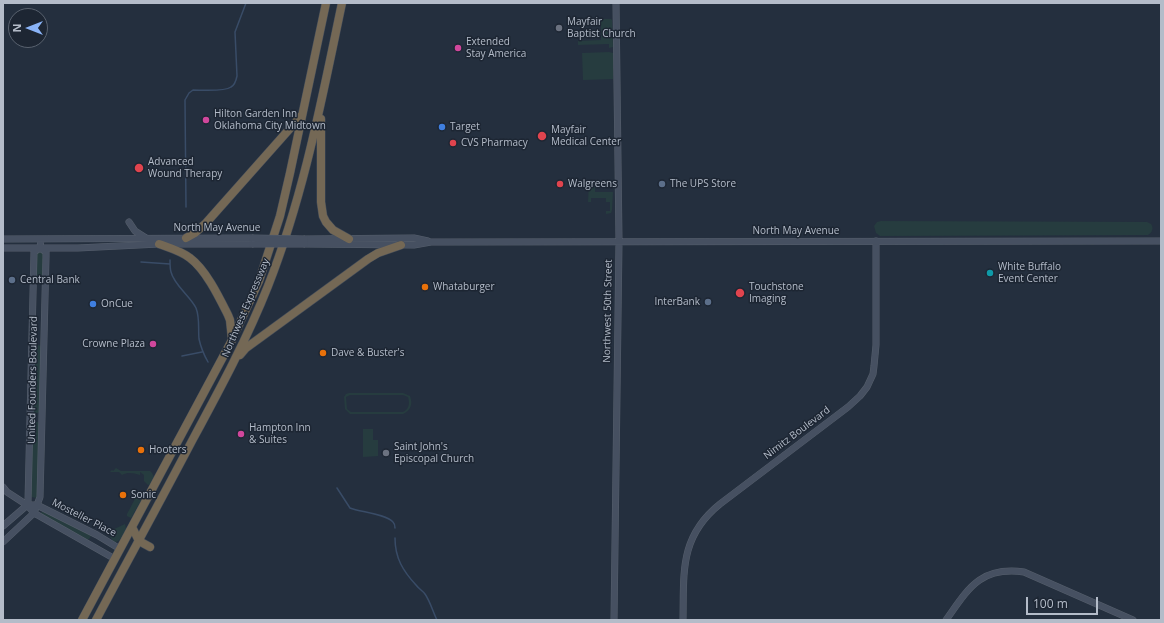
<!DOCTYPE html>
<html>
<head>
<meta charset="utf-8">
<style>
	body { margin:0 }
	#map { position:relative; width:1164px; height:623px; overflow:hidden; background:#242f3e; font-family:"Open Sans",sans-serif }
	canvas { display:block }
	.frame { position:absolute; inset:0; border:4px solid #b4bcc9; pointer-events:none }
	.north { position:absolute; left:8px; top:8px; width:40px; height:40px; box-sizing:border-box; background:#1d2633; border:1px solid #59626f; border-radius:50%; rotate:270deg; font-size:11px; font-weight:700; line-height:16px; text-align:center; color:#b4bcc9 }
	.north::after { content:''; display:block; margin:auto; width:14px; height:18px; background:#8ab4f8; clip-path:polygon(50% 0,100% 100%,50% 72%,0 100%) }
	.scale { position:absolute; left:1026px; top:597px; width:72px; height:18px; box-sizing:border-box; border:2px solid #b4bcc9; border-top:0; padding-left:5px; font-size:12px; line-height:14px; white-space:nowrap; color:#b4bcc9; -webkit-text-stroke:3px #1d2633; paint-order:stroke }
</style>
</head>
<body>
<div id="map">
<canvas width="1164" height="623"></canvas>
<div class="frame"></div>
<div class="north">N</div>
<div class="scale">100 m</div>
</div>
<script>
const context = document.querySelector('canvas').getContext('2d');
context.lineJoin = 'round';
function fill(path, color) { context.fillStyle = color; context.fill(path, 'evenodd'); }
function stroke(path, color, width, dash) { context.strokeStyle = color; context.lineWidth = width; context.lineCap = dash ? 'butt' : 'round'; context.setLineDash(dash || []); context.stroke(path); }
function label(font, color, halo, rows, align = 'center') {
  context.font = font + ' "Open Sans",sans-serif'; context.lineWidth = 3; context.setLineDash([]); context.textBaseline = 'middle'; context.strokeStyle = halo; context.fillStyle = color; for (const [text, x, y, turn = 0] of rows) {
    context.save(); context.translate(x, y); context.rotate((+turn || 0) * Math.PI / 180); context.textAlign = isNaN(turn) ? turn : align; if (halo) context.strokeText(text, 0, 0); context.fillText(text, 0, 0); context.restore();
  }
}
const green = new Path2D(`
	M 604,19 L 611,19 L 612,20 L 613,47 L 609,48 L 609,44 L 578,45 L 578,41 L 601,40 L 601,22 Z
	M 609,52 L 613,53 L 613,79 L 583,80 L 582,53 Z
	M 589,183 L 593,183 L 593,187 L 595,187 L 595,192 L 613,192 L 612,210 L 611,213 L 606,214 L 606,211 L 610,211 L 610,202 L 606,202 L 606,198 L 591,198 L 591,202 L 588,202 Z
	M 881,221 L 1147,222 L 1151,224 C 1154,228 1152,233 1148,235 L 880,236 L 876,233 L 874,226 L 877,222 Z
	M 38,252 L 42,252 L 43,254 L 42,282 L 35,279 L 36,253 Z
	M 39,345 L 41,347 L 40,410 L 38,413 L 34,414 L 32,410 L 34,348 L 36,346 Z
	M 349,393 L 403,393 L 410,396 C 413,404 411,410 403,414 L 350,414 L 345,409 L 344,397 L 346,394 ZM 350,395 L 403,395 L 408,397 C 410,404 409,409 403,412 L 351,412 L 347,409 L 346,397 Z
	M 35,422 L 38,422 L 39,425 L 38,494 L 36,498 L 32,497 L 31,494 L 32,425 Z
	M 363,429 L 373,429 L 373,440 L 378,440 L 378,456 L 363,457 Z
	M 116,468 L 121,471 L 150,471 L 152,473 L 154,477 L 150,484 L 148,485 L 144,481 L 144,475 L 140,472 L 140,475 C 133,473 128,472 122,475 L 119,472 L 110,472 L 112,470 L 113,471 Z
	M 140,492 L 143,493 L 144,495 L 131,518 L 127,516 L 127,514 L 138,493 Z
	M 43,510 L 90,534 L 91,536 L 89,539 L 87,540 L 42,515 L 41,513 Z
	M 125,524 L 126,529 C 123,534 120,543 114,542 L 110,537 L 112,530 Z`);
const stream = new Path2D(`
	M 186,207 L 185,100 L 189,93 L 193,90 C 202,90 224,92 231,87 C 235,85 236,81 237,76 L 235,32 L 246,3
	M 170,260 C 170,264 170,269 171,272 C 174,285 190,296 196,308 C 200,318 198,329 199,339 C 201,348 204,355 208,362
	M 141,262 L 170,264
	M 182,356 L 202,352
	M 337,488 L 350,508 C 360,512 386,514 393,522 C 395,524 395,525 395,528
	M 395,538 C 395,558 403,571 416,585 C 419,589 423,591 425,594 C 430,601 433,612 437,620`);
const secondary = new Path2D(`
	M 129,222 L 135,231 L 146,238
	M 3,239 L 252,238
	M 305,239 L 414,238 L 428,241
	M 305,244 L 414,245 L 431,242 L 443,242 L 1161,241
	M 3,248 L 78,248 L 159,244 L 252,244
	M 3,487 L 7,492 L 27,505 L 34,513 L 115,559
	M 27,505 L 37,505 L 97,535 L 120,549
	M 3,526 L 25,507 L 28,501 L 34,252 L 40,248 L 41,239
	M 3,542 L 34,513 L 40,497 L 46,257 L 46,252 L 40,248
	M 614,620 L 619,241 L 616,3
	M 683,620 C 684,573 679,537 720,504 L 848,407 L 860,396 L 867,387 L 873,374 L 874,366 L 876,345 L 876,241
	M 946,620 C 968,589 980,566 1024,572 L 1133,620`);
const highway = new Path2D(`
	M 321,119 L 321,202 L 323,216 L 326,222 L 333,230 L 349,239
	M 186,238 L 195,233 L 206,223 L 301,116
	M 159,244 C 170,248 181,251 190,258 C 206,270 219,297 228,315 L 230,320 L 232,339
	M 240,355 L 246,348 L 268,332 L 368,259 L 378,253 L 401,245
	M 132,527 L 139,541 L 150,547
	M 82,620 L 232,340 L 259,281 L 280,216 L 290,173 L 326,3
	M 96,620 C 128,560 161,500 193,439 C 220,389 247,339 268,286 C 304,195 322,98 342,3`);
const secondaryBridge = new Path2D(`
	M 252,238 L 305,239
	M 252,244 L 305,244`);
const markers = [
	[559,28,4,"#6b7280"],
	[458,48,4,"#d1479c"],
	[206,120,4,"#d1479c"],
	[442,127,4,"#3f7fe0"],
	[542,136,5,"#e0444e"],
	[453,143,4,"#e0444e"],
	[139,168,5,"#e0444e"],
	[560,184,4,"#e0444e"],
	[662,184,4,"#5c6f8a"],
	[990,273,4,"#0f9aa8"],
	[12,280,4,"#5c6f8a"],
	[425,287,4,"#e8710a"],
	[740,293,5,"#e0444e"],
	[708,302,4,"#5c6f8a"],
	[93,304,4,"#3f7fe0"],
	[153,344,4,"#d1479c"],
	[323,353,4,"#e8710a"],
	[241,434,4,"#d1479c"],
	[141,450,4,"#e8710a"],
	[386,453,4,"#6b7280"],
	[123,495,4,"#e8710a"]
];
const poiNames = [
	["Mayfair",567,22],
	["Baptist Church",567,34],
	["Extended",466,42],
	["Stay America",466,54],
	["Hilton Garden Inn",214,114],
	["Oklahoma City Midtown",214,126],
	["Target",450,127],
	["Mayfair",551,130],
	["Medical Center",551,142],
	["CVS Pharmacy",461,143],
	["Advanced",148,162],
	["Wound Therapy",148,174],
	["Walgreens",568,184],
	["The UPS Store",670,184],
	["White Buffalo",998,267],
	["Event Center",998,279],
	["Central Bank",20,280],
	["Whataburger",433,287],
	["Touchstone",749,287],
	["Imaging",749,299],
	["InterBank",700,302,"right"],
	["OnCue",101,304],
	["Crowne Plaza",145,344,"right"],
	["Dave & Buster's",331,353],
	["Hampton Inn",249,428],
	["& Suites",249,440],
	["Saint John's",394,447],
	["Episcopal Church",394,459],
	["Hooters",149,450],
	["Sonic",131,495]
];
const streetNames = [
	["North May Avenue",217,228],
	["North May Avenue",796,231],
	["Northwest Expressway",246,308,-67],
	["Northwest 50th Street",608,311,-89],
	["United Founders Boulevard",33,380,-89],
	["Nimitz Boulevard",797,433,-37],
	["Mosteller Place",84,518,27]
];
fill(green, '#263c3f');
stroke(stream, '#394c67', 1.5);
stroke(secondary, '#565f6c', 7);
stroke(highway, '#434c59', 9);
stroke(secondary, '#465061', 6);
stroke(highway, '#746855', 8);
stroke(secondaryBridge, '#565f6c', 7, []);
stroke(secondaryBridge, '#465061', 6);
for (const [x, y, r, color] of markers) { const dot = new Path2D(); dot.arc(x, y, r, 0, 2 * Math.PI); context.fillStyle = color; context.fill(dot); stroke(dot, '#1d2633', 1.5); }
label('10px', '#b4bcc9', '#1d2633', poiNames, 'left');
label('10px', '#b4bcc9', '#1d2633', streetNames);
</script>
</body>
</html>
